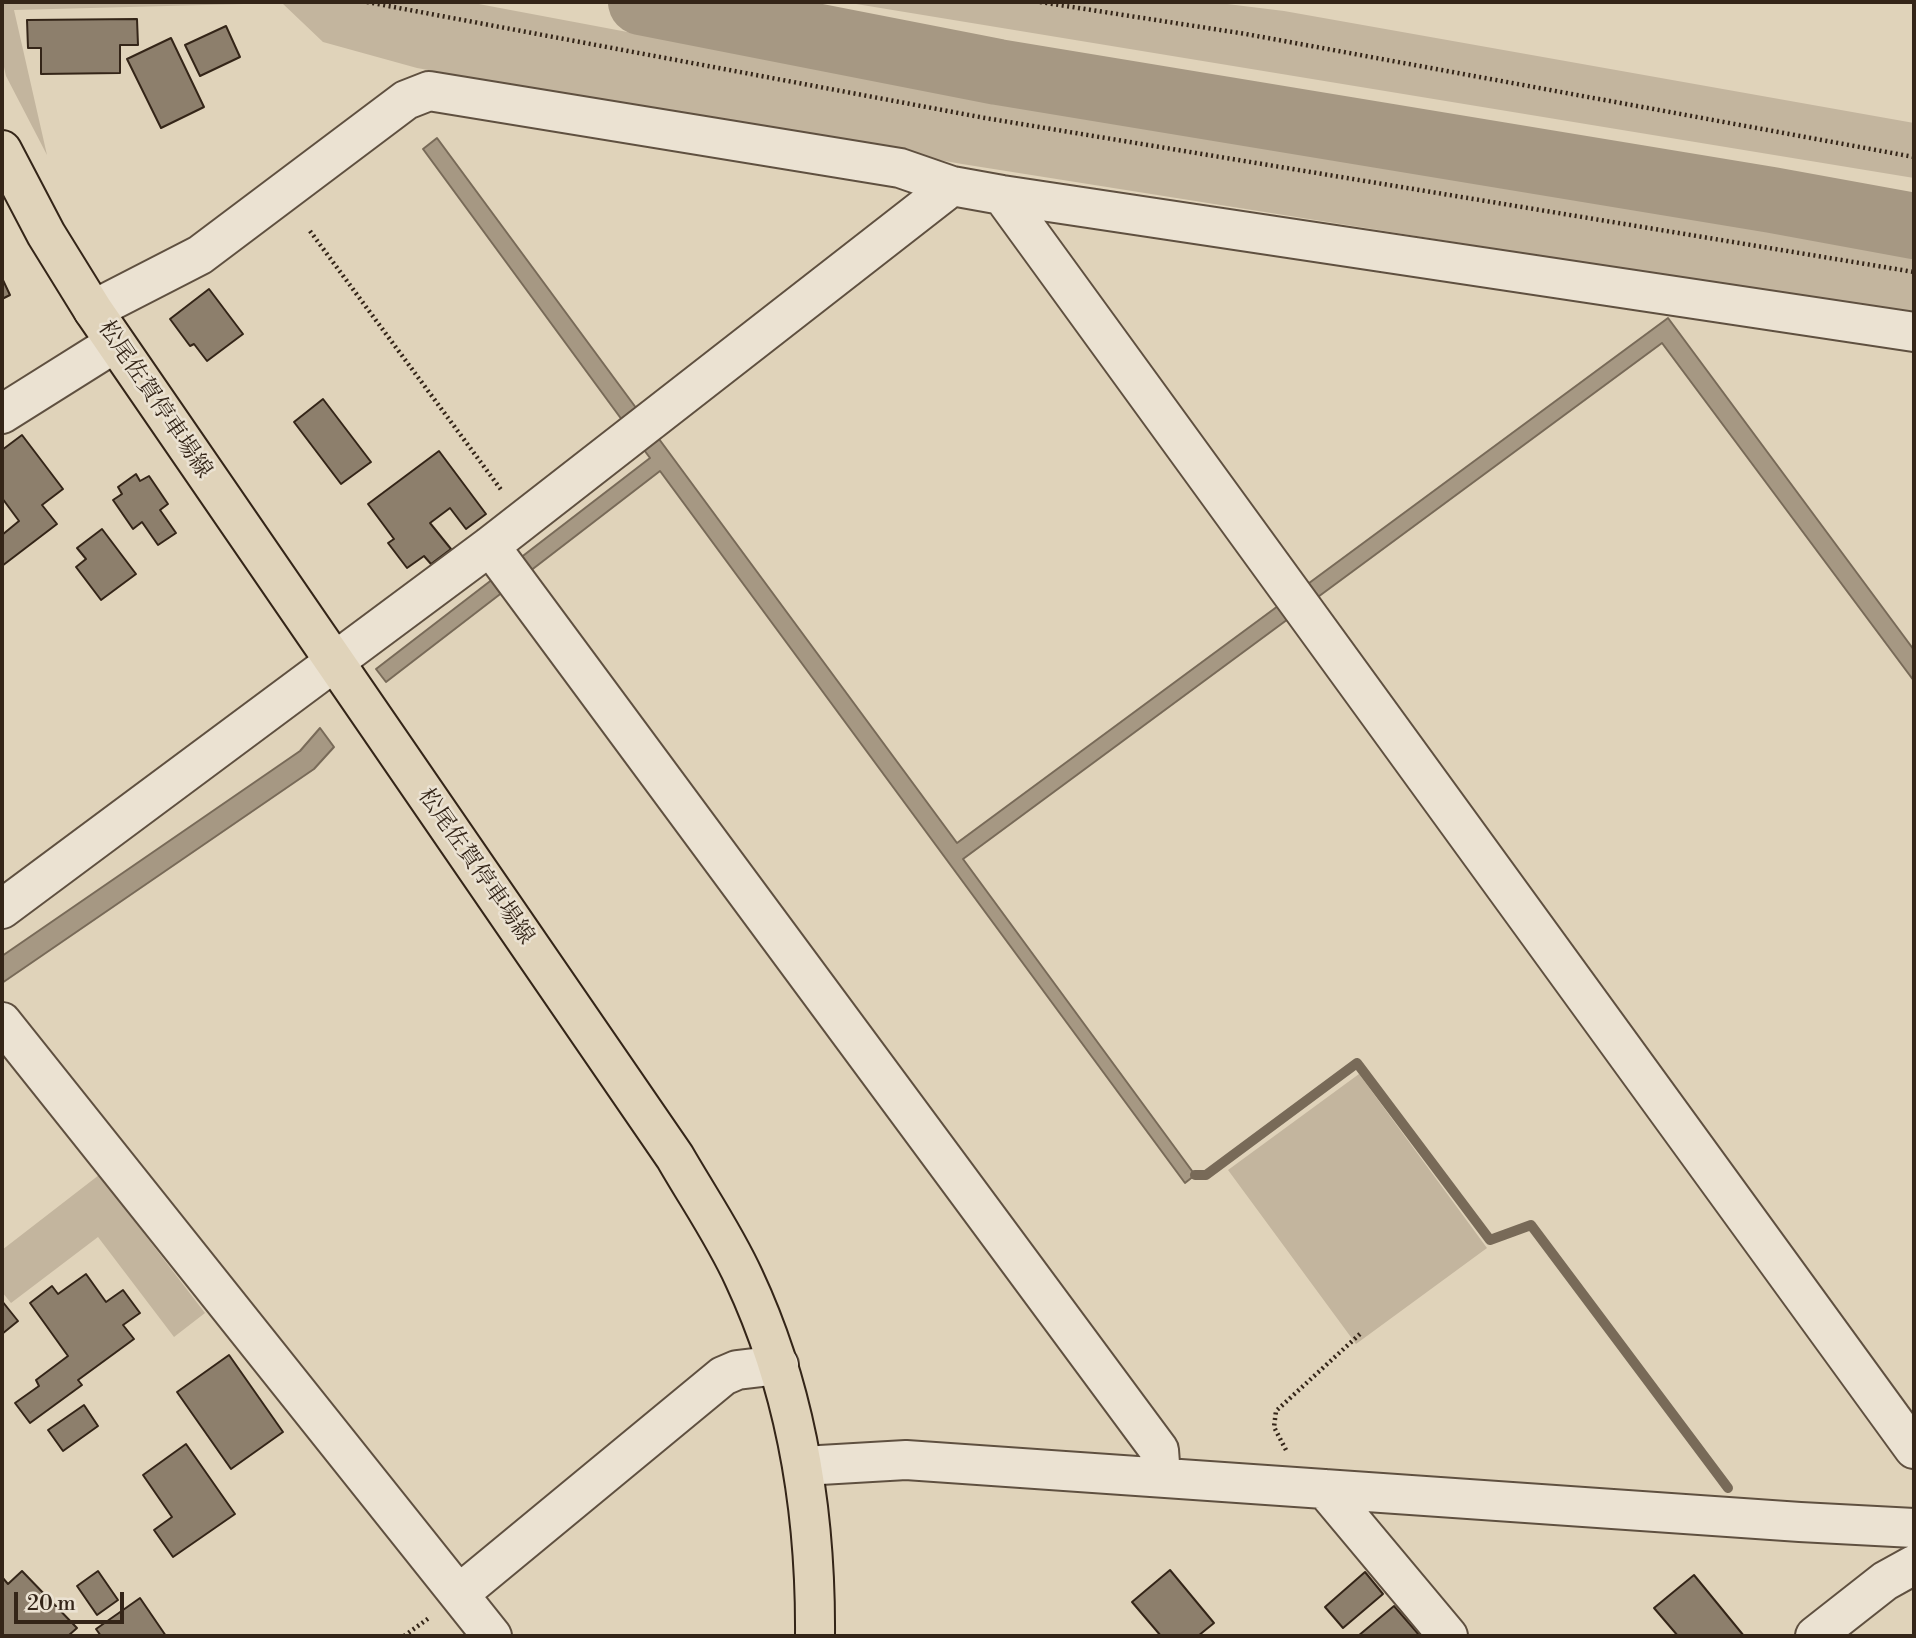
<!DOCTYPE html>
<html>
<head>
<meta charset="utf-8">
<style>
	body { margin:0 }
	#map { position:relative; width:1916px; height:1638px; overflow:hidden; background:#e0d3ba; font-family:"Libre Bodoni",serif }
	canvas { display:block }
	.frame { position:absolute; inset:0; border:4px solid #342518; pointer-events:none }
	.scale { position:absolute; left:14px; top:1592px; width:110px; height:32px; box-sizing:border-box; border:4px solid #342518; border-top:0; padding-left:9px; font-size:21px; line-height:24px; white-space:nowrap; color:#342518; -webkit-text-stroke:5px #ebe2d2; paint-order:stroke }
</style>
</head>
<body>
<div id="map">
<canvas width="1916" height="1638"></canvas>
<div class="frame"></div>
<div class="scale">20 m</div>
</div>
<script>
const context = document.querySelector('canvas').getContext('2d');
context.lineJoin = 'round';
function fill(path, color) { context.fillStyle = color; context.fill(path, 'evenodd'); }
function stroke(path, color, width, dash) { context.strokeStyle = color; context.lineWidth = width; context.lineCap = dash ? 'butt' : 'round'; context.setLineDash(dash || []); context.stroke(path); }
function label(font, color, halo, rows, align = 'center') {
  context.font = font + ' "Libre Bodoni","Noto Serif JP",serif'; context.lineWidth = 5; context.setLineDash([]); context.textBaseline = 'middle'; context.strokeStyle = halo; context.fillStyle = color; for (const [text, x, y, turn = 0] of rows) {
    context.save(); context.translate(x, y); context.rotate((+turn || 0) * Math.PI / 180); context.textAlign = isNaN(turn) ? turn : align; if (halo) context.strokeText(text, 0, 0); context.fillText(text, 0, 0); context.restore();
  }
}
const green = new Path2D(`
	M 2,2 L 468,2 L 973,97 L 1914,250 L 1914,315 L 962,164 L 417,68 L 323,42 L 282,3 L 14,10 L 47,155 L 6,76 L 2,58 Z
	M 844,2 L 1211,2 L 1284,11 L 1914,123 L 1914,178 Z
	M 1359,1074 L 1487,1248 L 1356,1344 L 1228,1170 Z
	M 99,1175 L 205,1313 L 174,1337 L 98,1237 L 11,1303 L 2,1292 L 2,1250 Z`);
const water = new Path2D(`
	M 437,138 L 957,843 L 1668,318 L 1914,650 L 1914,681 L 1662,343 L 963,859 L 1195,1175 L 1185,1183 L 660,471 L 386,682 L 376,669 L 650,458 L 423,149 Z
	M 320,728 L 334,747 L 314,769 L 2,983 L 2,956 L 300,751 Z`);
const stream = new Path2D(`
	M 1195,1175 L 1206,1175 L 1357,1063 L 1490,1240 L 1531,1225 L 1728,1488`);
const river = new Path2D(`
	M 641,2 L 998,72 L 1772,200 L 1914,226`);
const building = new Path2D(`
	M 137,19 L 138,45 L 120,45 L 120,73 L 41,74 L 41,48 L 28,48 L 27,20 Z
	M 226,26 L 240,57 L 200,76 L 185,45 Z
	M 171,38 L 204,107 L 161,128 L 127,59 Z
	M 2,278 L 10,295 L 2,299 Z
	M 209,289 L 243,334 L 207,361 L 194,344 L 190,346 L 170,319 Z
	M 323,399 L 371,462 L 341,484 L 294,422 Z
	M 22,435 L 63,489 L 42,505 L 57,524 L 2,566 L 2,535 L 19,521 L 2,498 L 2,450 Z
	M 439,451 L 486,514 L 466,529 L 450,508 L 430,523 L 451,549 L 431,564 L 424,556 L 407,568 L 388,543 L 394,539 L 368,504 Z
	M 136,474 L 140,481 L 149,476 L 168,504 L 160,510 L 176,533 L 158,545 L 142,522 L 133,529 L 113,500 L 122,494 L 118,487 Z
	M 102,529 L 136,574 L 101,600 L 76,567 L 86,559 L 77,548 Z
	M 86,1274 L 106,1302 L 123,1290 L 140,1313 L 123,1325 L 134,1339 L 78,1380 L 82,1385 L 30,1423 L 15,1403 L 39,1386 L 36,1380 L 68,1356 L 30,1303 L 52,1286 L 58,1294 Z
	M 2,1301 L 18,1321 L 2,1334 Z
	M 229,1355 L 283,1432 L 231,1469 L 177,1392 Z
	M 84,1405 L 98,1426 L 63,1451 L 48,1430 Z
	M 186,1444 L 235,1514 L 173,1557 L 154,1530 L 172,1517 L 143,1475 Z
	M 1170,1570 L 1214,1623 L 1198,1636 L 1161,1636 L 1132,1602 Z
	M 22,1571 L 77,1628 L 68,1636 L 2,1636 L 2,1577 L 8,1584 Z
	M 98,1571 L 118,1600 L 97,1615 L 77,1586 Z
	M 1365,1572 L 1383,1594 L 1343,1628 L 1325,1607 Z
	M 1694,1575 L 1744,1636 L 1678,1636 L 1654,1608 Z
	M 140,1598 L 166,1636 L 101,1636 L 96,1629 Z
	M 1394,1606 L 1420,1636 L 1358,1636 Z`);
const path = new Path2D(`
	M 367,2 L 985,118 L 1914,272
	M 1040,2 L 1246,34 L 1914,157
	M 310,231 L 502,491
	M 1286,1450 L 1274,1427 L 1276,1411 L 1361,1333
	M 404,1636 L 429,1618`);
const minor = new Path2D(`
	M 1002,195 L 1914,1449
	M 93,310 L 200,255 L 406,100 L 429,91 L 900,168 L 952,186 L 1002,195 L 1914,332
	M 2,414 L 115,343
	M 490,546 L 1159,1450 L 1161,1477
	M 2,909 L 490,546 L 952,186
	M 2,1022 L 492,1636
	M 803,1466 L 906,1460 L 1800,1522 L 1914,1528
	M 1325,1489 L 1448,1636
	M 459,1594 L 723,1376 L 737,1370 L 779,1365
	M 1815,1636 L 1885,1581 L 1914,1565`);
const major = new Path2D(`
	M 2,150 L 46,234 L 93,310 L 675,1157 C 698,1197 725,1236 744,1278 C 796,1389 816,1514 815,1636`);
const streetNames = [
	["松尾佐賀停車場線",154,400,56],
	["松尾佐賀停車場線",475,867,55]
];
fill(green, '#c3b59e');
fill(water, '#a69883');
stroke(water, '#786a58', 2);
stroke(stream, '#786a58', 10);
stroke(river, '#a69883', 66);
fill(building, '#8d7f6c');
stroke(building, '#342518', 2);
stroke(minor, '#5f5040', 42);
stroke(major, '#342518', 42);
stroke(path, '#342518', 4.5, [2, 3.5]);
stroke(minor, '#ebe2d2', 38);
stroke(major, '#e0d3ba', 38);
label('23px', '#342518', '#ebe2d2', streetNames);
</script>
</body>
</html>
